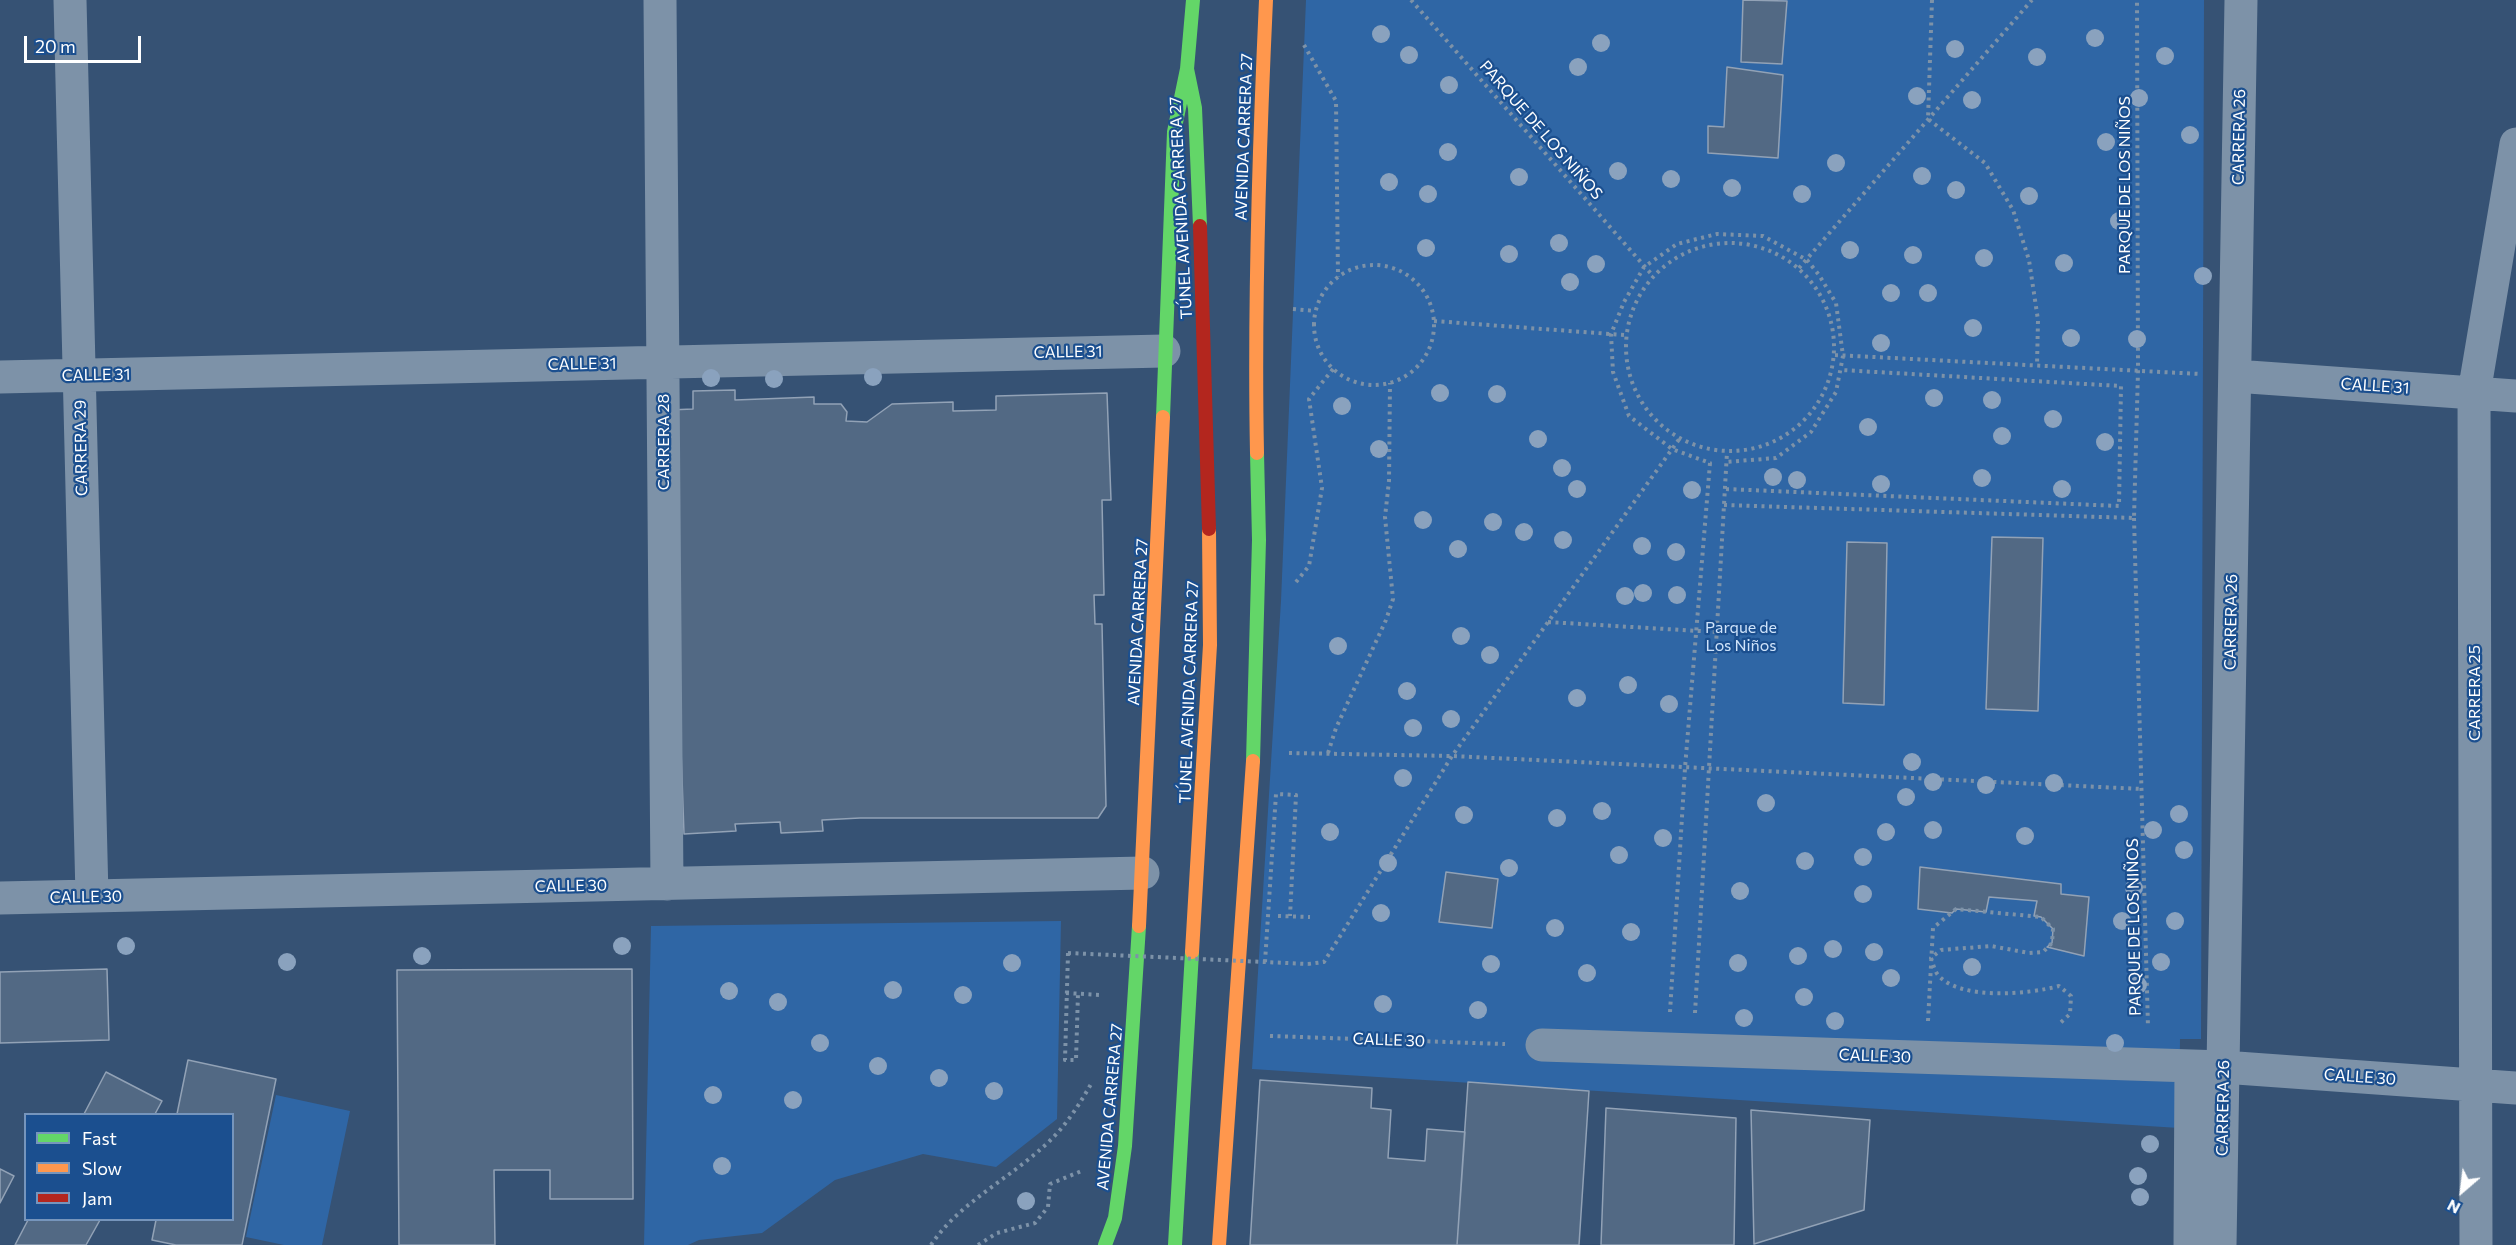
<!DOCTYPE html>
<html>
<head>
<meta charset="utf-8">
<style>
	body { margin:0 }
	#map { position:relative; width:2516px; height:1245px; overflow:hidden; background:#365274; font-family:Commissioner,sans-serif }
	canvas { display:block }
	.legend { position:absolute; left:24px; top:1113px; width:210px; height:108px; box-sizing:border-box; background:#1b4f8f; border:2px solid #7695bc; margin:0; padding:8px 10px; list-style:none; font-size:18px; color:#fff }
	.legend li { display:flex; align-items:center; gap:12px; height:30px }
	.legend b { width:30px; border:2px solid #7695bc }
	.north { position:absolute; left:2432px; top:1161px; width:60px; height:60px; -webkit-text-stroke:4px #1b4f8f; paint-order:stroke; rotate:208deg; font-size:16px; font-weight:700; line-height:24px; text-align:center; color:#fff }
	.north::after { content:''; display:block; margin:auto; width:21px; height:27px; background:#fff; clip-path:polygon(50% 0,100% 100%,50% 72%,0 100%) }
	.scale { position:absolute; left:24px; top:36px; width:117px; height:27px; box-sizing:border-box; border:3px solid #fff; border-top:0; padding-left:8px; font-size:18px; line-height:21px; white-space:nowrap; color:#fff; -webkit-text-stroke:4px #1b4f8f; paint-order:stroke }
</style>
</head>
<body>
<div id="map">
<canvas width="2516" height="1245"></canvas>
<ul class="legend">
<li><b style="height:8px;background:#63d668"></b>Fast</li>
<li><b style="height:8px;background:#ff974d"></b>Slow</li>
<li><b style="height:8px;background:#b3261e"></b>Jam</li>
</ul>
<div class="north">N</div>
<div class="scale">20 m</div>
</div>
<script>
const context = document.querySelector('canvas').getContext('2d');
context.lineJoin = 'round';
function fill(path, color) { context.fillStyle = color; context.fill(path, 'evenodd'); }
function stroke(path, color, width, dash) { context.strokeStyle = color; context.lineWidth = width; context.lineCap = dash ? 'butt' : 'round'; context.setLineDash(dash || []); context.stroke(path); }
function label(font, color, halo, rows, align = 'center') {
  context.font = font + ' Commissioner,sans-serif'; context.lineWidth = 4.5; context.setLineDash([]); context.textBaseline = 'middle'; context.strokeStyle = halo; context.fillStyle = color; for (const [text, x, y, turn = 0] of rows) {
    context.save(); context.translate(x, y); context.rotate((+turn || 0) * Math.PI / 180); context.textAlign = isNaN(turn) ? turn : align; if (halo) context.strokeText(text, 0, 0); context.fillText(text, 0, 0); context.restore();
  }
}
const green = new Path2D(`
	M 1306,0 L 2204,0 L 2201,1039 L 2180,1039 L 2179,1128 L 1252,1069 L 1281,601 Z
	M 1061,921 L 1057,1119 L 996,1167 L 923,1154 L 835,1180 L 762,1233 L 699,1240 L 688,1245 L 644,1245 L 651,926 Z
	M 276,1095 L 350,1111 L 322,1245 L 284,1245 L 246,1237 Z`);
const building = new Path2D(`
	M 1743,0 L 1787,1 L 1782,64 L 1741,62 Z
	M 1727,67 L 1783,75 L 1778,158 L 1708,153 L 1708,126 L 1724,127 Z
	M 735,390 L 735,400 L 814,397 L 814,404 L 841,404 L 847,412 L 846,421 L 867,422 L 892,404 L 953,402 L 953,411 L 996,410 L 996,396 L 1107,393 L 1111,500 L 1102,500 L 1104,595 L 1094,595 L 1095,624 L 1102,624 L 1106,806 L 1098,818 L 860,818 L 822,820 L 823,831 L 781,833 L 780,822 L 735,824 L 736,831 L 684,834 L 669,410 L 693,409 L 693,391 Z
	M 1992,537 L 2043,538 L 2038,711 L 1986,709 Z
	M 1847,542 L 1887,543 L 1884,705 L 1843,703 Z
	M 1920,867 L 2061,884 L 2061,894 L 2089,897 L 2084,956 L 2047,947 L 2052,943 L 2053,929 L 2041,917 L 2034,916 L 2037,901 L 1989,897 L 1986,912 L 1956,909 L 1952,913 L 1918,909 Z
	M 1446,872 L 1498,879 L 1492,928 L 1439,922 Z
	M 107,969 L 109,1040 L 0,1043 L 0,972 Z
	M 632,969 L 633,1199 L 550,1199 L 550,1170 L 494,1170 L 495,1245 L 399,1245 L 397,970 Z
	M 188,1060 L 276,1079 L 242,1245 L 176,1245 L 152,1240 L 156,1220 L 232,1220 L 232,1114 L 177,1114 Z
	M 106,1072 L 162,1101 L 155,1114 L 84,1114 Z
	M 1260,1080 L 1372,1088 L 1371,1108 L 1391,1110 L 1388,1158 L 1425,1161 L 1427,1129 L 1465,1132 L 1457,1245 L 1250,1245 Z
	M 1468,1082 L 1589,1091 L 1579,1245 L 1457,1245 Z
	M 1606,1108 L 1736,1118 L 1734,1245 L 1601,1245 Z
	M 1751,1110 L 1870,1120 L 1864,1210 L 1754,1244 Z
	M 0,1169 L 14,1176 L 0,1203 Z
	M 28,1220 L 100,1220 L 86,1245 L 15,1245 Z`);
const path = new Path2D(`
	M 1411,0 L 1653,276
	M 1932,0 L 1928,119 L 1985,163 L 2013,210 L 2029,260 L 2038,320 L 2037,366
	M 1304,45 L 1336,101 L 1338,277
	M1626 347a104 104 0 1 1 208 0a104 104 0 1 1-208 0Z
	M1314 325a60 60 0 1 1 120 0a60 60 0 1 1-120 0Z
	M 1799,268 L 2032,0
	M 1293,309 L 1315,311
	M 1434,321 L 1624,335
	M 1835,355 L 2200,374
	M 1726,489 L 2119,506 L 2121,386 L 1841,370
	M 1724,505 L 2134,518 L 2138,371 L 2137,0
	M 2134,518 L 2148,1027
	M 1296,582 L 1309,566 L 1322,488 L 1309,399 L 1333,369
	M 1548,622 L 1716,632
	M 1289,753 L 1452,756 L 2142,789
	M 1328,753 L 1336,728 L 1386,620 L 1393,599 L 1385,517 L 1389,481 L 1390,383
	M 1278,916 L 1310,917
	M 1068,953 L 1065,1060 L 1076,1060 L 1078,993
	M 1308,964 L 1324,962 L 1452,756 L 1680,438
	M 1066,993 L 1101,995
	M 1670,1012 L 1685,768 L 1710,463 L 1672,449 L 1629,416 L 1613,372 L 1611,334 L 1624,302 L 1644,267 L 1677,244 L 1717,234 L 1763,236 L 1807,260 L 1819,275 L 1836,303 L 1843,356 L 1836,392 L 1811,432 L 1776,458 L 1726,462
	M 1695,1013 L 1727,452
	M 1928,1021 L 1933,928 L 1956,909 L 2041,917 L 2053,929 L 2052,943 L 2043,952 L 2029,953 L 1991,946 L 1941,950 L 1931,958 C 1933,963 1934,970 1938,975 C 1960,1001 2030,994 2059,986 L 2071,996 L 2070,1014 L 2059,1024
	M 1270,1036 L 1505,1044
	M 931,1245 C 958,1204 1007,1180 1043,1147 C 1063,1130 1078,1107 1091,1084
	M 978,1245 L 997,1233 L 1035,1223 L 1048,1207 L 1050,1184 L 1084,1170`);
const street = new Path2D(`
	M 70,0 L 92,896
	M 660,0 L 667,884
	M 2235,376 L 2516,396
	M 0,377 L 1164,351
	M 0,898 L 1143,873
	M 1542,1045 L 2223,1067 L 2516,1088
	M 2190,1245 L 2191,1066
	M 2220,1245 L 2241,0
	M 2476,1245 L 2474,393 L 2516,144`);
const fast = new Path2D(`
	M 1187,69 L 1195,108 L 1200,226
	M 1163,417 L 1174,132 L 1187,69 L 1193,0
	M 1253,761 L 1259,540 L 1257,453
	M 1105,1245 L 1115,1218 L 1125,1146 L 1139,926
	M 1175,1245 L 1192,952`);
const slow = new Path2D(`
	M 1257,453 C 1254,301 1259,151 1266,0
	M 1139,926 L 1163,417
	M 1192,952 L 1210,645 L 1209,529
	M 1219,1245 L 1253,761`);
const jam = new Path2D(`
	M 1200,226 L 1209,529`);
const pathBridge = new Path2D(`
	M 1068,953 L 1308,964
	M 1265,962 L 1276,794 L 1296,795 L 1290,916`);
const trees = [
	[1381,34],
	[2095,38],
	[1601,43],
	[1955,49],
	[1409,55],
	[2165,56],
	[2037,57],
	[1578,67],
	[1449,85],
	[1917,96],
	[2139,98],
	[1972,100],
	[2190,135],
	[2106,142],
	[1448,152],
	[1836,163],
	[1618,171],
	[1922,176],
	[1519,177],
	[1671,179],
	[1389,182],
	[1732,188],
	[1956,190],
	[1428,194],
	[1802,194],
	[2029,196],
	[2119,221],
	[1559,243],
	[1426,248],
	[1850,250],
	[1509,254],
	[1913,255],
	[1984,258],
	[2064,263],
	[1596,264],
	[2203,276],
	[1570,282],
	[1891,293],
	[1928,293],
	[1973,328],
	[2071,338],
	[2137,339],
	[1881,343],
	[873,377],
	[711,378],
	[774,379],
	[1440,393],
	[1497,394],
	[1934,398],
	[1992,400],
	[1342,406],
	[2053,419],
	[1868,427],
	[2002,436],
	[1538,439],
	[2105,442],
	[1379,449],
	[1562,468],
	[1773,477],
	[1982,478],
	[1797,480],
	[1881,484],
	[1577,489],
	[2062,489],
	[1692,490],
	[1423,520],
	[1493,522],
	[1524,532],
	[1563,540],
	[1642,546],
	[1458,549],
	[1676,552],
	[1643,593],
	[1677,595],
	[1625,596],
	[1461,636],
	[1338,646],
	[1490,655],
	[1628,685],
	[1407,691],
	[1577,698],
	[1669,704],
	[1451,719],
	[1413,728],
	[1912,762],
	[1403,778],
	[1933,782],
	[2054,783],
	[1986,785],
	[1906,797],
	[1766,803],
	[1602,811],
	[2179,814],
	[1464,815],
	[1557,818],
	[1933,830],
	[2153,830],
	[1330,832],
	[1886,832],
	[2025,836],
	[1663,838],
	[2184,850],
	[1619,855],
	[1863,857],
	[1805,861],
	[1388,863],
	[1509,868],
	[2134,888],
	[1740,891],
	[1863,894],
	[1381,913],
	[2122,921],
	[2175,921],
	[1555,928],
	[1631,932],
	[126,946],
	[622,946],
	[1833,949],
	[1874,952],
	[422,956],
	[1798,956],
	[287,962],
	[2161,962],
	[1012,963],
	[1738,963],
	[1491,964],
	[1972,967],
	[1587,973],
	[1891,978],
	[2138,985],
	[893,990],
	[729,991],
	[963,995],
	[1804,997],
	[778,1002],
	[1383,1004],
	[1478,1010],
	[1744,1018],
	[1835,1021],
	[820,1043],
	[2115,1043],
	[878,1066],
	[939,1078],
	[994,1091],
	[713,1095],
	[793,1100],
	[2150,1144],
	[722,1166],
	[2138,1176],
	[2140,1197],
	[1026,1201]
];
const streetNames = [
	["PARQUE DE LOS NIÑOS",1541,130,49],
	["AVENIDA CARRERA 27",1244,137,-88],
	["CARRERA 26",2239,137,-89],
	["PARQUE DE LOS NIÑOS",2125,185,-90],
	["TÚNEL AVENIDA CARRERA 27",1181,208,-93],
	["CALLE 31",1068,352,-1],
	["CALLE 31",582,364,-1],
	["CALLE 31",96,375,-1],
	["CALLE 31",2375,386,4],
	["CARRERA 28",664,442,-90],
	["CARRERA 29",81,448,-91],
	["AVENIDA CARRERA 27",1138,622,-87],
	["CARRERA 26",2231,622,-89],
	["TÚNEL AVENIDA CARRERA 27",1189,692,-88],
	["CARRERA 25",2475,693,-90],
	["CALLE 30",571,886,-1],
	["CALLE 30",86,897,-1],
	["PARQUE DE LOS NIÑOS",2134,927,-91],
	["CALLE 30",1389,1040,2],
	["CALLE 30",1875,1056,2],
	["CALLE 30",2360,1077,4],
	["AVENIDA CARRERA 27",1110,1107,-85],
	["CARRERA 26",2223,1108,-89]
];
const parkNames = [
	["Parque de",1741,628],
	["Los Niños",1741,646]
];
fill(green, '#2f66a5');
fill(building, '#526984');
stroke(building, '#92a2b6', 1.5);
stroke(path, '#7d92a8', 4, [3, 4.5]);
stroke(street, '#7d92a8', 33);
stroke(fast, '#63d668', 14);
stroke(slow, '#ff974d', 14);
stroke(jam, '#b3261e', 14);
stroke(pathBridge, '#7d92a8', 4, [3, 4.5]);
context.fillStyle = '#8aa2be';
for (const [x, y] of trees) { context.beginPath(); context.arc(x, y, 9, 0, 2 * Math.PI); context.fill(); }
label('16px', '#fff', '#1b4f8f', streetNames);
label('16px', '#cfe3fa', '#1b4f8f', parkNames);
</script>
</body>
</html>
